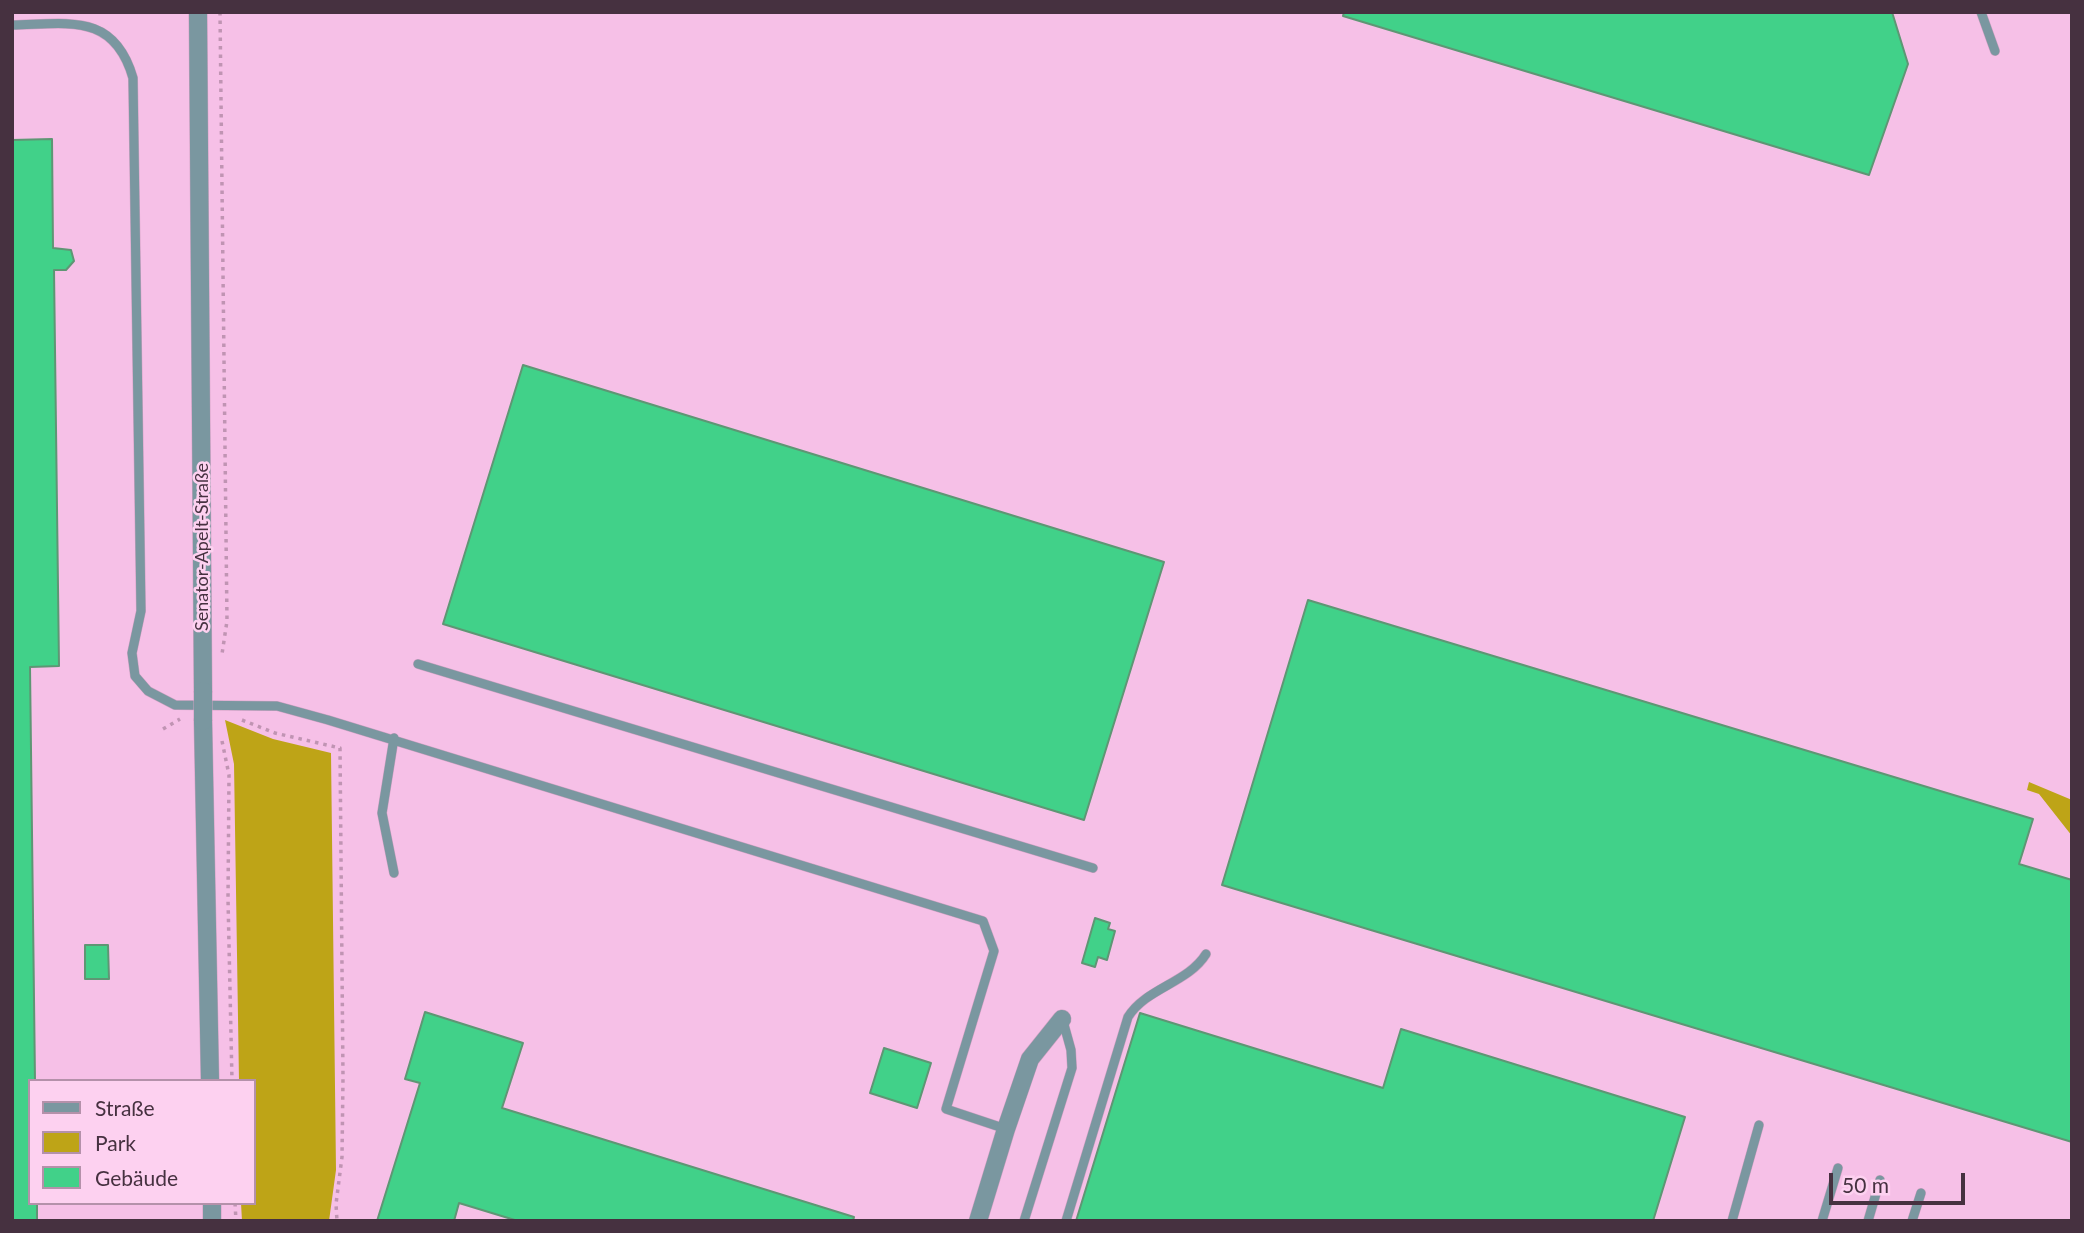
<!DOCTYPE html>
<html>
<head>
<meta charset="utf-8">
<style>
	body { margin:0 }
	#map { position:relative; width:2084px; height:1233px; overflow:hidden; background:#f6c0e7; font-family:Lato,sans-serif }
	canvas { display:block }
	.frame { position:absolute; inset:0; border:14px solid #463140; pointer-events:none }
	.legend { position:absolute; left:28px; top:1079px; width:228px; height:126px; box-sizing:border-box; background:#fdd1f0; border:2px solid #b491aa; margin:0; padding:9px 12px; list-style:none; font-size:21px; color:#463140 }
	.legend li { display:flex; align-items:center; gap:14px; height:35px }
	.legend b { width:35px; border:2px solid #b491aa }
	.scale { position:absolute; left:1829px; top:1173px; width:136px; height:32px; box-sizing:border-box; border:4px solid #463140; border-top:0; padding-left:9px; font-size:21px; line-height:24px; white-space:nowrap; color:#463140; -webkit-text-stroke:5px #fdd1f0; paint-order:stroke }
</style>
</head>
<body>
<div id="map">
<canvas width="2084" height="1233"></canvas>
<div class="frame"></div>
<ul class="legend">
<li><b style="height:9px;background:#7a97a0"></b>Straße</li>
<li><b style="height:19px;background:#bea417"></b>Park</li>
<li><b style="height:19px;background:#41d189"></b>Gebäude</li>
</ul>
<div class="scale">50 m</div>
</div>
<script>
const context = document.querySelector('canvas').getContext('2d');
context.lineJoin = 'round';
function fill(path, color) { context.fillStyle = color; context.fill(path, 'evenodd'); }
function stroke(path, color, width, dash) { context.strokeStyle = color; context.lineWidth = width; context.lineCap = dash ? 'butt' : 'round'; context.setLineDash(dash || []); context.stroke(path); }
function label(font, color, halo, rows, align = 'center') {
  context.font = font + ' Lato,sans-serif'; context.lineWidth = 5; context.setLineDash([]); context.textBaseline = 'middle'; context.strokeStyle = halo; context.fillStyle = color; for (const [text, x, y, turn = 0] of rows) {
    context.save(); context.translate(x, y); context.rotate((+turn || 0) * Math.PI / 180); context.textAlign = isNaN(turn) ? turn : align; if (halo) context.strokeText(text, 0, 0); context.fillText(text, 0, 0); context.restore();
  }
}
const green = new Path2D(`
	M 225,720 L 273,739 L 331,753 L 336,1170 L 329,1221 L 242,1221 L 241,1203 L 254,1203 L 254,1081 L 239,1081 L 234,764 Z
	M 2029,782 L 2072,800 L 2072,836 L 2039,794 L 2027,790 Z`);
const building = new Path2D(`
	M 1344,12 L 1892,12 L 1908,64 L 1869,175 L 1343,16 Z
	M 52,139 L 53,248 L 71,250 L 74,261 L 66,270 L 54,270 L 59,666 L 30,667 L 35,1081 L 30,1081 L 30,1203 L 37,1203 L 37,1221 L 12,1221 L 12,140 Z
	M 523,365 L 1164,562 L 1084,820 L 443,624 Z
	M 1308,600 L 2033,819 L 2019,864 L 2072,880 L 2072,1142 L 1222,885 Z
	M 1095,918 L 1110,923 L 1108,929 L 1115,931 L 1107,960 L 1098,957 L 1095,967 L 1082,963 Z
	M 85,945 L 108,945 L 109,979 L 85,979 Z
	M 425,1012 L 523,1043 L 502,1108 L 854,1217 L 853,1221 L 518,1221 L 459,1203 L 454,1221 L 377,1221 L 420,1083 L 405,1079 Z
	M 1140,1013 L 1383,1088 L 1401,1029 L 1685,1117 L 1653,1221 L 1076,1221 Z
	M 884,1048 L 931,1063 L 917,1108 L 870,1093 Z`);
const path = new Path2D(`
	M 220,12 L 227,621 L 222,654
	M 242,720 L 275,733 L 340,748 L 343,1078 L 342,1157 L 336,1204 L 337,1221
	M 163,729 L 180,719
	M 222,741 L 229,775 L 228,899 L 232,1081
	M 235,1203 L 236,1221`);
const service = new Path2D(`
	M 1981,12 L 1995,51
	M 12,25 C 68,24 114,12 133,78 L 141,611 L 132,653 L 135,676 L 148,691 L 175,705 L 277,706 L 328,720 L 983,921 L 994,951 L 946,1109 L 1006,1129
	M 418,664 L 1093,868
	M 394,873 L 382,813 L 394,738
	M 1024,1221 L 1072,1068 L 1071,1050 L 1063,1021
	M 1066,1221 L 1128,1017 C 1146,988 1188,983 1206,954
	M 1732,1221 L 1759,1125
	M 1822,1221 L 1838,1168
	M 1868,1221 L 1880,1180
	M 1912,1221 L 1921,1193`);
const minor = new Path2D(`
	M 978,1221 L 1006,1129 L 1030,1059 L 1062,1019`);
const tertiary = new Path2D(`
	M 198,12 L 203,691
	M 203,721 L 210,1081
	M 212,1203 L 212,1221`);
const tertiaryBridge = new Path2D(`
	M 203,691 L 203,721`);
const streetNames = [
	["Senator-Apelt-Straße",202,547,-90]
];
fill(green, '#bea417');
fill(building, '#41d189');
stroke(building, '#5e9674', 2);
stroke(service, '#cfa1c2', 10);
stroke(minor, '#cfa1c2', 19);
stroke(tertiary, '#cfa1c2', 19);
stroke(path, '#c094b3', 3.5, [3.5, 5]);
stroke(service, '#7a97a0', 9);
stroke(minor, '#7a97a0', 18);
stroke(tertiary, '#7a97a0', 18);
stroke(tertiaryBridge, '#cfa1c2', 19, []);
stroke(tertiaryBridge, '#7a97a0', 18);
label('18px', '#463140', '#fdd1f0', streetNames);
</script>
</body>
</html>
